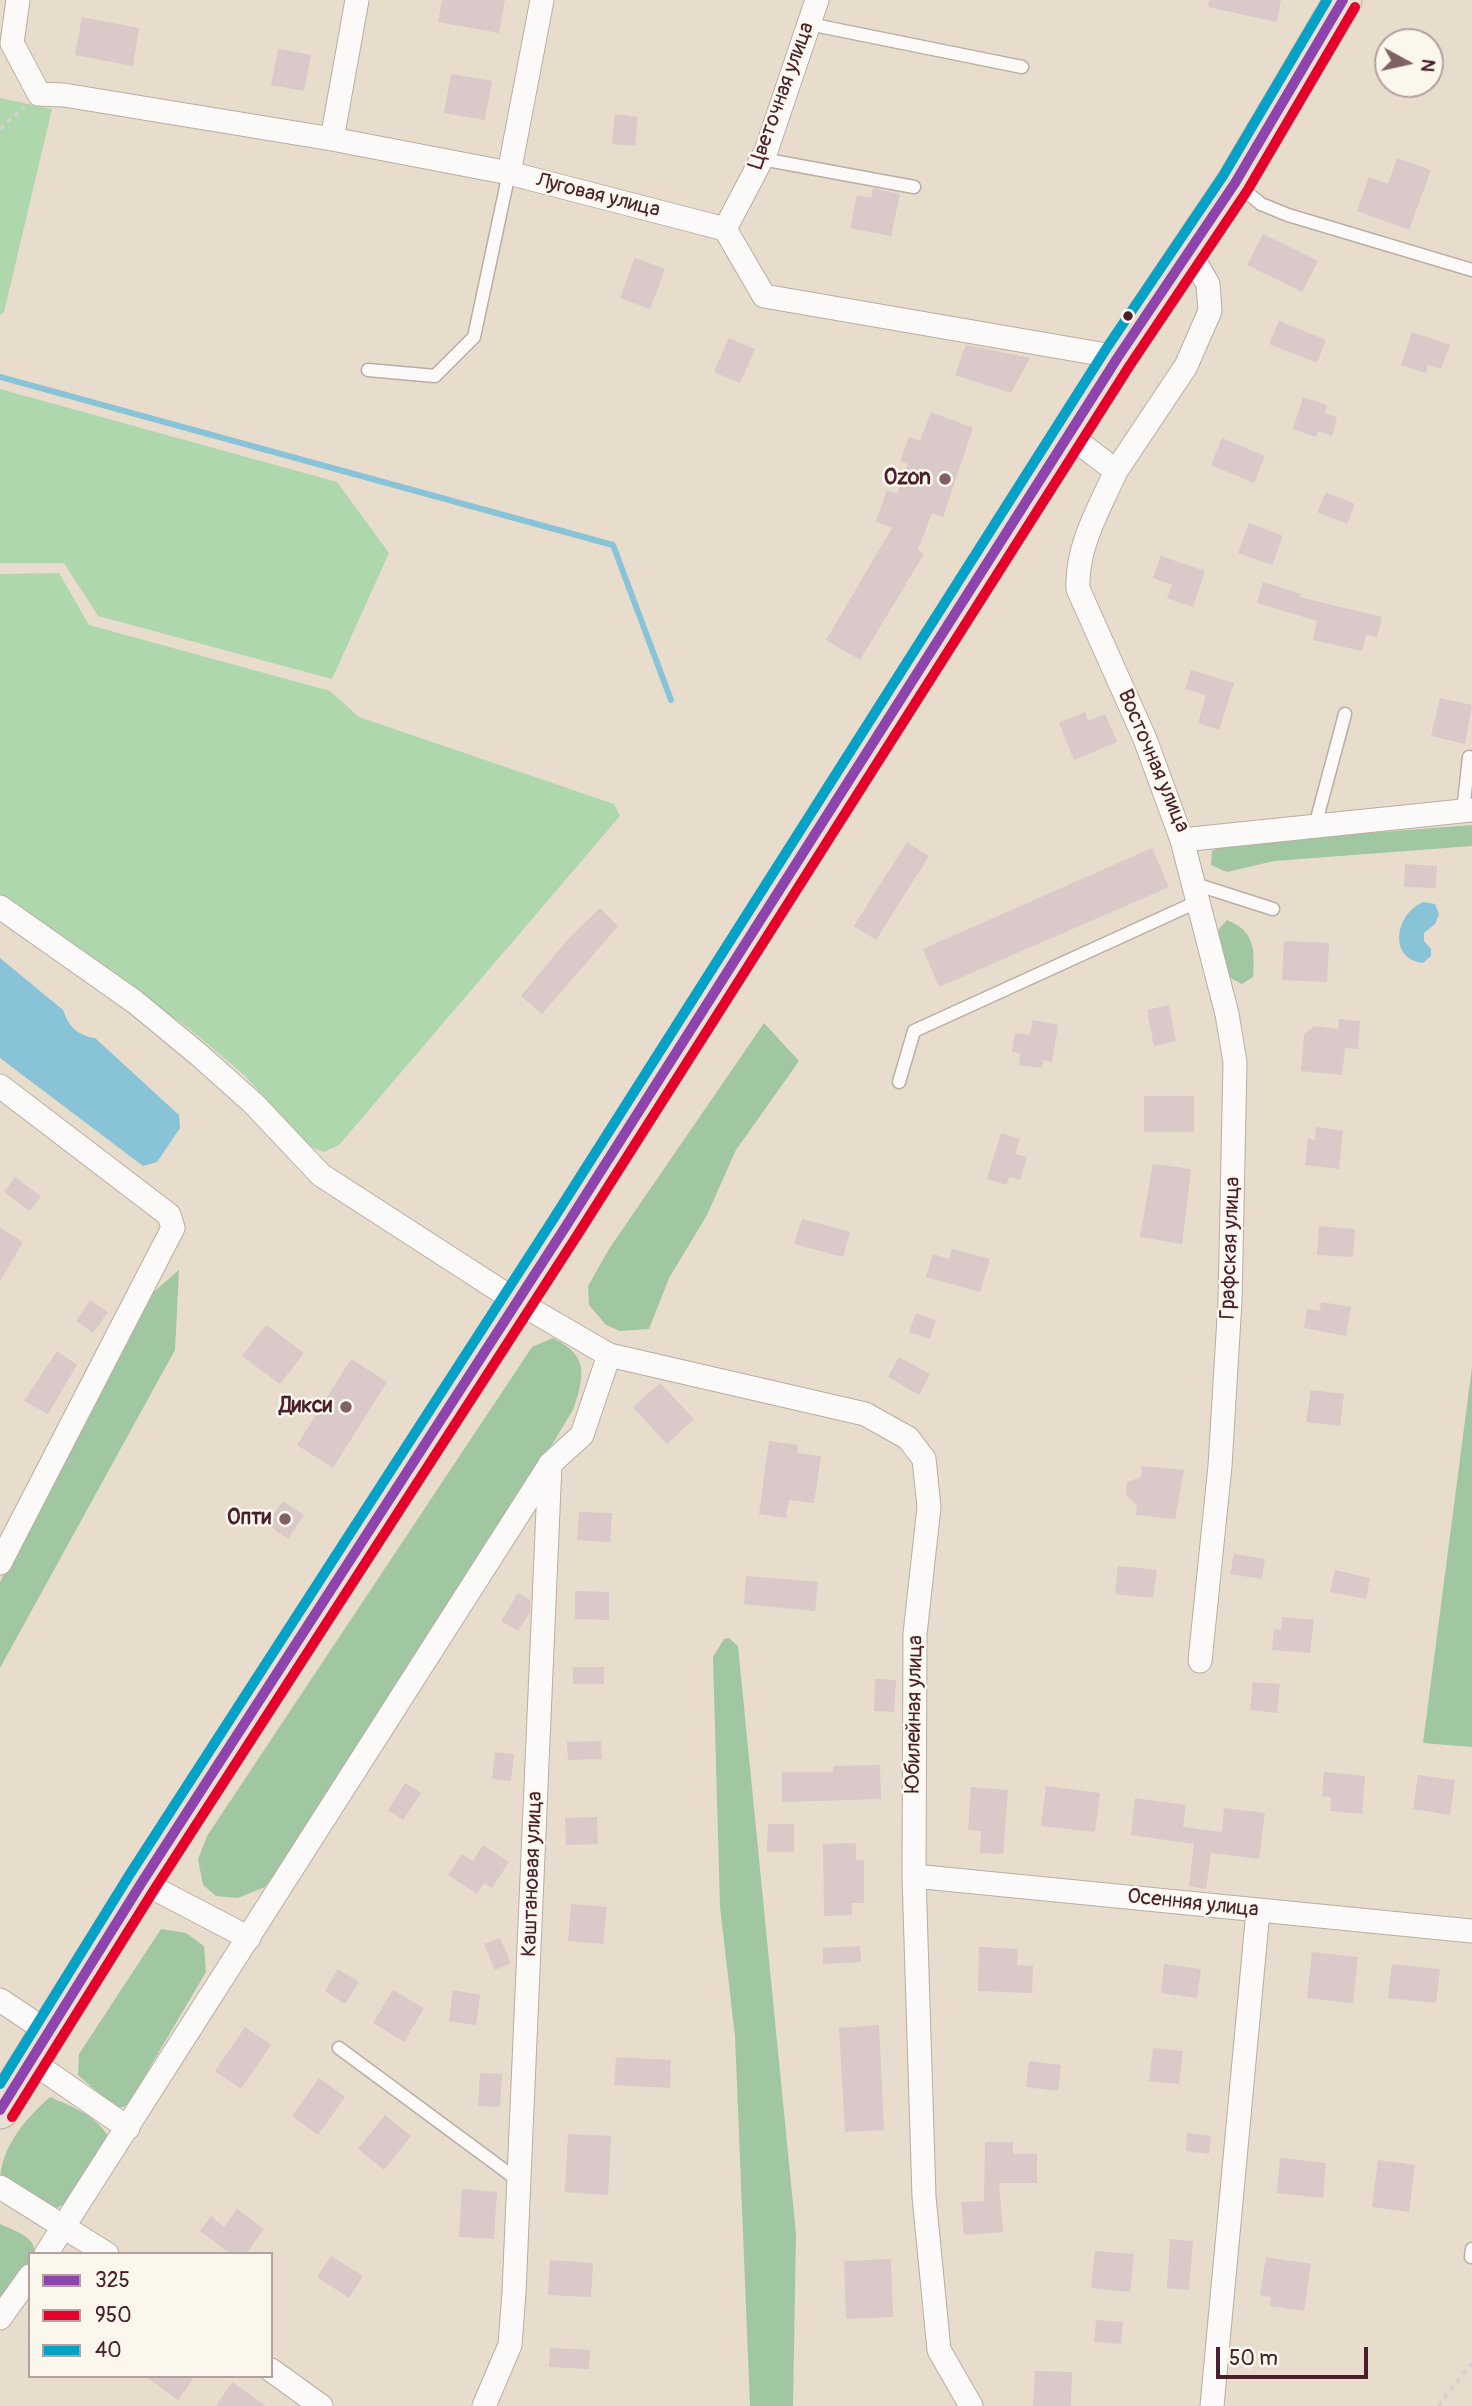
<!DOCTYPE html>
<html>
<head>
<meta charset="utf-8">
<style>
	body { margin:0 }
	#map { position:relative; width:1472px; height:2406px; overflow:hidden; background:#e8dccd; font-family:Pangolin,sans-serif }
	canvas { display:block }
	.legend { position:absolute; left:28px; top:2252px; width:245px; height:126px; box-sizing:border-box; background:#fbf7ec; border:2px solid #b4a19f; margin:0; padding:9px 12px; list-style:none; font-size:21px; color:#4a1f2b }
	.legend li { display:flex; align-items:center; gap:14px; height:35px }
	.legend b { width:35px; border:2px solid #b4a19f }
	.north { position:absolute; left:1374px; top:28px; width:70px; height:70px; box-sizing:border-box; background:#fbf7ec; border:2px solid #b4a19f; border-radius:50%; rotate:98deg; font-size:19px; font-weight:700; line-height:28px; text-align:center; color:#4a1f2b }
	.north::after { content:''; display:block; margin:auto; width:24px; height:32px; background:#816164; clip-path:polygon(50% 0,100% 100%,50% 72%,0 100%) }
	.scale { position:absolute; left:1216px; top:2347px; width:152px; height:32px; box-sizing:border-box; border:4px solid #4a1f2b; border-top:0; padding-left:9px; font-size:21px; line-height:24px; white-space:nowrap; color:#4a1f2b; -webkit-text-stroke:5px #fbf7ec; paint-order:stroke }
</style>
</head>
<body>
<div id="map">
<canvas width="1472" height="2406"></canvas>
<ul class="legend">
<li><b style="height:9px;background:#8e44ad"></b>325</li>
<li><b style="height:9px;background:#e4002b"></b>950</li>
<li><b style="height:9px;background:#04a2c6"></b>40</li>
</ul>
<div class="north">N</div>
<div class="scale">50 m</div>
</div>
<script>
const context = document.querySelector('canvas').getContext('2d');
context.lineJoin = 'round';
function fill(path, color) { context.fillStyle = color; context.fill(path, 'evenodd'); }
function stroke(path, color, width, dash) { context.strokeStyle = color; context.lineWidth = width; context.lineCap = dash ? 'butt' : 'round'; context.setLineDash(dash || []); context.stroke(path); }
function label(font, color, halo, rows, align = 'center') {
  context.font = font + ' Pangolin,sans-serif'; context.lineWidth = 5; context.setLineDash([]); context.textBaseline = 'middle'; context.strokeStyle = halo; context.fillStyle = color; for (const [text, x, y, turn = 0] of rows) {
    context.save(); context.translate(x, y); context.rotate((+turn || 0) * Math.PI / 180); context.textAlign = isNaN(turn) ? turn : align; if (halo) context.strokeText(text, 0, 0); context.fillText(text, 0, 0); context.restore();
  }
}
const green = new Path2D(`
	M 0,98 L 52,109 L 4,312 L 0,315 Z
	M 0,389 L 337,482 L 389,553 L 332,679 L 98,616 L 64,563 L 0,563 Z
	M 59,573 L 89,625 L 330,691 L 359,717 L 614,804 L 620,816 L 339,1145 L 324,1152 L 311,1147 L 245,1076 L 191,1030 L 0,895 L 0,574 Z`);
const forest = new Path2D(`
	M 1472,825 L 1472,846 L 1274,861 L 1227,872 L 1211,865 L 1212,851 L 1227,844 Z
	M 1227,920 C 1255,931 1255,950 1253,977 L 1242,984 L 1227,976 L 1218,943 L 1219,929 Z
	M 764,1023 L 799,1061 L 736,1150 L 707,1215 L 669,1278 L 649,1329 L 620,1331 L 606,1325 L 589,1305 L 588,1286 L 609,1249 Z
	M 179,1270 L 175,1350 L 0,1668 L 0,1582 L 150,1295 Z
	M 553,1338 C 590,1356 584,1377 573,1410 L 388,1715 L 265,1887 L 238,1898 L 216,1896 L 203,1885 L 198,1859 L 207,1836 L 532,1347 Z
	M 1472,1367 L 1472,1747 L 1423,1743 Z
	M 729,1638 L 738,1646 L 796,2234 L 793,2406 L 750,2406 L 735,2036 L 720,1907 L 713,1657 L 724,1639 Z
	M 161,1929 L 186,1933 L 204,1946 L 206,1972 L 127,2106 L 116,2108 L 78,2075 L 79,2054 Z
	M 50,2097 C 75,2108 98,2116 111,2141 L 71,2201 L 50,2211 L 0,2183 C 0,2148 25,2119 50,2097 Z
	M 0,2224 C 14,2231 36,2236 35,2254 L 30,2254 L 30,2267 L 0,2309 Z`);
const water = new Path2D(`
	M 1423,902 L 1435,904 L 1439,914 L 1435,924 L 1424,933 L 1424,941 L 1431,949 L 1431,956 L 1423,963 C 1387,959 1396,913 1423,902 Z
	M 0,958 L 63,1010 C 69,1027 77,1035 95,1038 L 179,1115 L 180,1128 L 157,1162 L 143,1166 L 0,1058 Z`);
const stream = new Path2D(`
	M 0,377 L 613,545 L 671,700`);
const building = new Path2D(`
	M 442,0 L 505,0 L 499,33 L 438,22 Z
	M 1209,0 L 1281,0 L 1277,22 L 1208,7 Z
	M 82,17 L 139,28 L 133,66 L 75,55 Z
	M 278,49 L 311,55 L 304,91 L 271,85 Z
	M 451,74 L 492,81 L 485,120 L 444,113 Z
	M 615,114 L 638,117 L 635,146 L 612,144 Z
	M 1397,158 L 1431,170 L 1409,230 L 1357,211 L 1369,177 L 1388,184 Z
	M 873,188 L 900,194 L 891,236 L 850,228 L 857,195 L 871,198 Z
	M 1263,234 L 1318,261 L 1302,292 L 1247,265 Z
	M 635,258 L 665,269 L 650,309 L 620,298 Z
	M 1279,321 L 1326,340 L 1317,363 L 1269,344 Z
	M 1412,332 L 1450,345 L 1441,369 L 1428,365 L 1426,373 L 1401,365 Z
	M 729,338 L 755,349 L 740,383 L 714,372 Z
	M 966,345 L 1030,358 L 1011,393 L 955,375 Z
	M 1303,397 L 1327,405 L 1325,413 L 1337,417 L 1332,436 L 1318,431 L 1316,437 L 1293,429 Z
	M 931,412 L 973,428 L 943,517 L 932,513 L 918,550 L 924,554 L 860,660 L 826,640 L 892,528 L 876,521 L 887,490 L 897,494 L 908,464 L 900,461 L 909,437 L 920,441 Z
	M 1222,438 L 1265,456 L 1254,483 L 1211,465 Z
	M 1326,492 L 1355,504 L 1347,524 L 1317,512 Z
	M 1249,523 L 1283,536 L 1272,565 L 1238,553 Z
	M 1161,556 L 1205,571 L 1193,607 L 1167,598 L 1172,585 L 1153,578 Z
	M 1263,582 L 1301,594 L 1300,597 L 1382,617 L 1377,637 L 1366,635 L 1362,651 L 1313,640 L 1317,621 L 1257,603 Z
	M 1191,670 L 1234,683 L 1219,730 L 1198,723 L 1206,695 L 1185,689 Z
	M 1440,698 L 1472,705 L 1465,744 L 1431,736 Z
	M 1085,712 L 1088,721 L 1105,714 L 1117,742 L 1074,760 L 1059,723 Z
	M 907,842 L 929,856 L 876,940 L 854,926 Z
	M 1152,848 L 1169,887 L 939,987 L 923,949 Z
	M 1405,864 L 1437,866 L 1436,888 L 1404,887 Z
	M 600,908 L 618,926 L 542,1014 L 521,996 L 569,938 Z
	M 1284,941 L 1329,943 L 1327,982 L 1282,980 Z
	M 1169,1005 L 1176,1041 L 1154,1046 L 1147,1010 Z
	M 1339,1019 L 1360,1021 L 1358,1049 L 1345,1048 L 1342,1075 L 1301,1071 L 1304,1034 L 1315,1026 L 1338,1029 Z
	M 1033,1020 L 1058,1025 L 1052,1062 L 1043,1060 L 1042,1068 L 1019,1065 L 1020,1053 L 1012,1052 L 1015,1033 L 1030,1035 Z
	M 1144,1096 L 1194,1096 L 1194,1132 L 1144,1132 Z
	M 1316,1127 L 1343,1131 L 1339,1169 L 1305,1165 L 1308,1139 L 1315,1140 Z
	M 1001,1133 L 1020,1139 L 1015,1154 L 1027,1157 L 1020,1180 L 1009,1177 L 1007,1185 L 987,1179 Z
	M 1153,1164 L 1191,1169 L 1182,1244 L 1140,1237 Z
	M 15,1177 L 41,1196 L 30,1211 L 4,1192 Z
	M 802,1219 L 850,1232 L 843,1257 L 794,1244 Z
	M 1319,1226 L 1355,1229 L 1353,1257 L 1317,1255 Z
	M 0,1228 L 23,1242 L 0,1281 Z
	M 952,1249 L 990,1259 L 980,1292 L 926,1277 L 933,1254 L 949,1259 Z
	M 90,1300 L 108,1312 L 93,1333 L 76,1321 Z
	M 1321,1302 L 1351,1307 L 1346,1336 L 1304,1328 L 1307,1309 L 1320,1311 Z
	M 916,1313 L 936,1320 L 930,1339 L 909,1332 Z
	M 266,1325 L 304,1353 L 280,1384 L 242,1356 Z
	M 57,1351 L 77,1365 L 48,1414 L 24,1401 Z
	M 899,1357 L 930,1374 L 919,1395 L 888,1377 Z
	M 351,1359 L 387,1382 L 333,1468 L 297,1445 Z
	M 660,1383 L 694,1419 L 667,1444 L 633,1407 Z
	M 1311,1390 L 1344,1394 L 1340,1426 L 1306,1422 Z
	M 769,1441 L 798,1445 L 797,1453 L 821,1456 L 814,1503 L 789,1500 L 786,1518 L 759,1514 Z
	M 1142,1466 L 1184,1470 L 1175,1519 L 1136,1515 L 1137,1505 L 1126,1495 L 1127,1482 L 1141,1477 Z
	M 283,1501 L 304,1515 L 288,1539 L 267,1524 Z
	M 579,1512 L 612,1513 L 610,1542 L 577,1540 Z
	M 1234,1554 L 1265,1559 L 1262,1579 L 1230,1574 Z
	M 1118,1566 L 1157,1570 L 1153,1598 L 1115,1594 Z
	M 1335,1570 L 1370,1578 L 1366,1599 L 1330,1592 Z
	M 746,1576 L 818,1582 L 815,1611 L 744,1604 Z
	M 575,1591 L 609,1592 L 609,1620 L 575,1619 Z
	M 518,1593 L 530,1600 L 530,1612 L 518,1631 L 501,1621 Z
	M 1282,1617 L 1314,1620 L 1310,1653 L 1272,1650 L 1274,1629 L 1281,1630 Z
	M 573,1667 L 604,1667 L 604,1684 L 573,1684 Z
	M 875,1679 L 896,1680 L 894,1712 L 874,1711 Z
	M 1253,1682 L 1280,1684 L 1277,1713 L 1250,1710 Z
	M 601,1741 L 602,1759 L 568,1760 L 567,1742 Z
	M 495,1752 L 514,1754 L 511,1781 L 492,1779 Z
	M 880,1765 L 881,1799 L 782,1802 L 782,1772 L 833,1772 L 833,1766 Z
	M 1324,1772 L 1365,1776 L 1362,1814 L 1330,1811 L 1331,1797 L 1322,1796 Z
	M 1418,1775 L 1455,1780 L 1450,1815 L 1413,1809 Z
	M 405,1783 L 421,1793 L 403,1820 L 388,1810 Z
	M 1046,1786 L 1100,1793 L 1095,1832 L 1041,1826 Z
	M 971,1787 L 1008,1790 L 1003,1854 L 980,1853 L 981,1831 L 968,1830 Z
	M 1135,1798 L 1186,1805 L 1183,1827 L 1222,1832 L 1224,1808 L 1265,1813 L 1259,1859 L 1211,1853 L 1206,1889 L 1189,1886 L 1194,1844 L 1131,1835 Z
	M 597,1817 L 598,1844 L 566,1845 L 565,1818 Z
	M 768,1824 L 794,1824 L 794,1852 L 767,1852 Z
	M 856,1843 L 856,1860 L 864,1860 L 864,1903 L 852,1903 L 852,1915 L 824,1916 L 823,1844 Z
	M 483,1845 L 509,1862 L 492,1888 L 484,1883 L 477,1894 L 448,1875 L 462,1854 L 473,1861 Z
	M 571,1904 L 607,1907 L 603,1944 L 568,1941 Z
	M 500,1938 L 511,1963 L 495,1970 L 484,1944 Z
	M 860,1946 L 861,1962 L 823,1964 L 823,1948 Z
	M 979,1947 L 1018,1949 L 1017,1965 L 1033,1966 L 1032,1993 L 978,1991 Z
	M 1312,1952 L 1358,1957 L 1353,2003 L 1307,1998 Z
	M 1164,1964 L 1201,1969 L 1197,1998 L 1161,1993 Z
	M 1392,1964 L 1440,1969 L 1436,2003 L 1388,1998 Z
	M 338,1969 L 359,1982 L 345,2004 L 325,1991 Z
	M 393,1990 L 424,2008 L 404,2042 L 373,2023 Z
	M 453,1990 L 480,1995 L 476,2025 L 449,2021 Z
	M 879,2025 L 884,2130 L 845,2132 L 839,2028 Z
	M 245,2027 L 271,2045 L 241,2089 L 215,2071 Z
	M 1153,2048 L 1183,2051 L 1179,2084 L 1149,2081 Z
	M 616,2057 L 671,2060 L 670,2088 L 614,2085 Z
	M 1029,2061 L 1061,2065 L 1058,2091 L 1026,2087 Z
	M 480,2073 L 502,2074 L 500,2107 L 478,2106 Z
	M 319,2078 L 345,2097 L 318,2135 L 292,2116 Z
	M 385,2115 L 411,2136 L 384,2170 L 358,2149 Z
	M 1187,2133 L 1211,2136 L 1209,2154 L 1186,2151 Z
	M 568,2134 L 611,2136 L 608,2195 L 565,2192 Z
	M 985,2142 L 1013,2142 L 1013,2154 L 1037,2154 L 1037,2183 L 999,2183 L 1003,2232 L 964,2235 L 961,2202 L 984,2201 Z
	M 1280,2158 L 1326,2163 L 1323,2198 L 1277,2193 Z
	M 1378,2160 L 1415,2165 L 1409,2212 L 1372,2207 Z
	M 462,2189 L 497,2192 L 494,2239 L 459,2237 Z
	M 237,2209 L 264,2229 L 246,2254 L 231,2254 L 200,2231 L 211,2216 L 224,2227 Z
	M 1170,2239 L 1193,2241 L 1189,2290 L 1167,2288 Z
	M 1095,2251 L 1134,2254 L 1130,2292 L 1091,2288 Z
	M 331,2256 L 363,2276 L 349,2298 L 317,2277 Z
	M 1266,2257 L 1311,2264 L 1304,2311 L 1270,2306 L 1271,2297 L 1260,2295 Z
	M 891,2259 L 893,2317 L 846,2319 L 844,2261 Z
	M 550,2260 L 593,2263 L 591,2297 L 548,2295 Z
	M 1096,2320 L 1123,2322 L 1121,2344 L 1094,2342 Z
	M 550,2348 L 590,2350 L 589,2369 L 549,2367 Z
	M 1035,2371 L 1072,2372 L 1071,2406 L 1033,2406 Z
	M 145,2376 L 195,2376 L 178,2400 Z
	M 232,2382 L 266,2406 L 216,2406 Z`);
const path = new Path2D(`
	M 0,129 L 24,107
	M 1438,2406 L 1472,2363`);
const lane = new Path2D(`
	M 809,24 L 1022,67
	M 762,159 L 914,187
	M 1238,185 L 1261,204 L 1288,215 L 1472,270
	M 368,370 L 435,376 L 474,337 L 509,173
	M 1463,811 L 1469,757
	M 1315,826 L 1345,714
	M 1195,884 L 1273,909
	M 899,1082 L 914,1031 L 1199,901
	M 339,2048 L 519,2181
	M 1471,2257 L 1472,2249`);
const street = new Path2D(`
	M 18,0 L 12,43 L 39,94 L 64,95 L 332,139 L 509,173 L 725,229 L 764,296 L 1118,357
	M 332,139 L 357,0
	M 509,173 L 542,0
	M 725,229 L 766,151 L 817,0
	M 1069,435 L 1116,471 C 1099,509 1076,547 1078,589 L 1145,739 L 1182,840 L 1227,1014 L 1235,1062 L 1230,1301 L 1220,1466 L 1200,1661
	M 1116,471 L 1186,366 L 1210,311 L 1208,284 L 1189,252
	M 1182,840 L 1472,810
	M 0,907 L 135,1002 L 198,1054 L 253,1103 L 321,1175 L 516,1301 L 609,1355 L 865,1414 L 908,1438 L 924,1459 L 929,1507 L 915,1634 L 914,1876 L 924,2197 L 939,2350 L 971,2406
	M 0,1086 L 169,1215 L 173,1228 L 0,1563
	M 914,1876 L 1472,1931
	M 142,1882 L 249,1938
	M 0,2000 L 48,2032
	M 31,2061 L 128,2128
	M 0,2187 L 107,2254
	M 46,2254 L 549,1466
	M 0,2318 L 30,2276
	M 271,2370 L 321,2406
	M 484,2406 L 510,2345 L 514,2292 L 550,1464 L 582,1435 L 609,1355
	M 1212,2406 L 1258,1911`);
const primary = new Path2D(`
	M 0,2110 L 142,1882 L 566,1226 L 1118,357 L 1235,183 L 1343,0`);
const bus1 = new Path2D(`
	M 0,2110 L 142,1882 L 566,1226 L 1118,357 L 1235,183 L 1343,0`);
const bus2 = new Path2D(`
	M 12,2117 L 154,1890 L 578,1234 L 1130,365 L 1247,191 L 1355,7`);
const bus3 = new Path2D(`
	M 0,2084 L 130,1874 L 554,1218 L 1106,349 L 1223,176 L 1327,0`);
const markers = [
	[1128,316,6,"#4a1f2b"],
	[945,479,7,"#816164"],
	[346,1407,7,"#816164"],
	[285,1519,7,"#816164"]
];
const streetNames = [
	["Цветочная улица",782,96,-70],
	["Луговая улица",598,196,14],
	["Восточная улица",1153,761,67],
	["Графская улица",1231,1248,-88],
	["Юбилейная улица",915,1714,-89],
	["Каштановая улица",533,1874,-88],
	["Осенняя улица",1193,1904,6]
];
const poiNames = [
	["Ozon",931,479],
	["Дикси",332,1407],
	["Опти",271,1519]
];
fill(green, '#aed7ae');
fill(forest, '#a1c7a2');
fill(water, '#88c3d8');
stroke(stream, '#88c3d8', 6);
fill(building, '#d9c9c8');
stroke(lane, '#b9ada4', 15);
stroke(street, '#b9ada4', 25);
stroke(primary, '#b9ada4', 39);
stroke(path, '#d6d1ce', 3.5, [5, 5]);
stroke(lane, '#fcfaf8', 12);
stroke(street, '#fcfaf8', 23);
stroke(primary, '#e8e0d4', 37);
stroke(bus1, '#8e44ad', 10);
stroke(bus2, '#e4002b', 10);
stroke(bus3, '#04a2c6', 10);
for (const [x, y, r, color] of markers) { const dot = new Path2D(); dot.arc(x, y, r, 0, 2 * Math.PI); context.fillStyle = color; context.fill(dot); stroke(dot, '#fbf7ec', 2.5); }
label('21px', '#4a1f2b', '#fbf7ec', streetNames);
label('bold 21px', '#4a1f2b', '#fbf7ec', poiNames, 'right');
</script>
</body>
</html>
